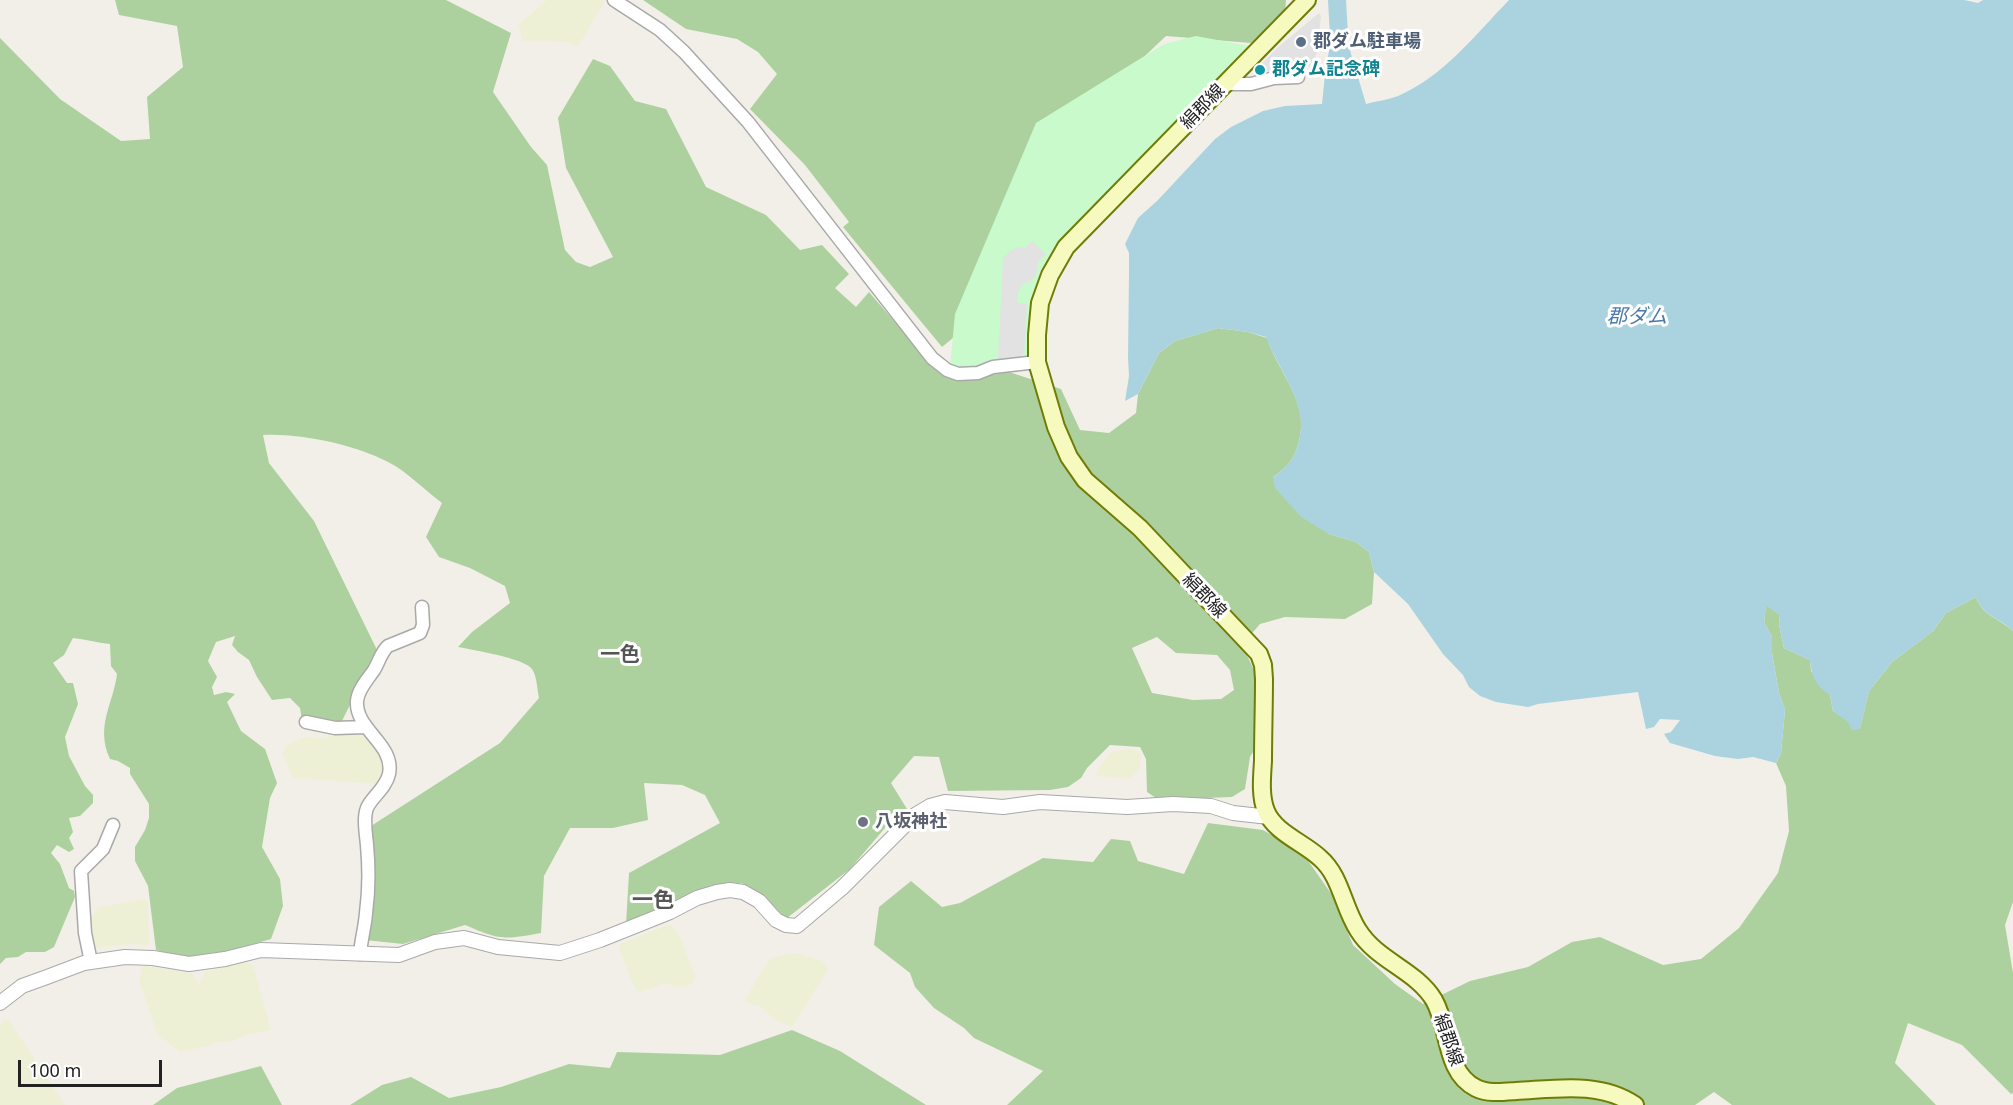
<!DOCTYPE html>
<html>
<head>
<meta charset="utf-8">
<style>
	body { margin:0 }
	#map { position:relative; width:2013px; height:1105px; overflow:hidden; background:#f2efe9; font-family:"Noto Sans",sans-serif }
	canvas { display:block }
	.scale { position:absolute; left:18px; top:1060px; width:144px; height:27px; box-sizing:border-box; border:3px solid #222; border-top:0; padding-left:8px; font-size:18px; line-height:21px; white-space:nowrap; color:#222; -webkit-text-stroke:4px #fff; paint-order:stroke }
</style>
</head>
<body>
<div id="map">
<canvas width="2013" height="1105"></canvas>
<div class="scale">100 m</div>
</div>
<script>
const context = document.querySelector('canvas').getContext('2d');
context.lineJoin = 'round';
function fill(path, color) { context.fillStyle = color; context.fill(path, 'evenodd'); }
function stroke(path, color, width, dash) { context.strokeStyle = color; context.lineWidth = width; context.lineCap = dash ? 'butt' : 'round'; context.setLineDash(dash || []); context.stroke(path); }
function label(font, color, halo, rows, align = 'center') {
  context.font = font + ' "Noto Sans","Noto Sans JP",sans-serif'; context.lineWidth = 6; context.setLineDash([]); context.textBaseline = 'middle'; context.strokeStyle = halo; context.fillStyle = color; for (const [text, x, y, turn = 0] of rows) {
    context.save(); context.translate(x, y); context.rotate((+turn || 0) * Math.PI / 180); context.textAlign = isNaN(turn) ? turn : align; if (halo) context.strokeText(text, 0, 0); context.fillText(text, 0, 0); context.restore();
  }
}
const farmland = new Path2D(`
	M 547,0 L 602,0 L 605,1 L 578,47 L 569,42 L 523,41 L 518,25 Z
	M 342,733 L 364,734 L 378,751 L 382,759 L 383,777 L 379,784 L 293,778 L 282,754 L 286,746 L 294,741 L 307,737 L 319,739 Z
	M 1129,749 L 1138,751 L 1142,756 L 1138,771 L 1129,779 L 1098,776 L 1096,774 L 1099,767 L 1111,752 Z
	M 144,899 L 148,904 L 149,940 L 148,946 L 132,944 L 97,948 L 94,944 L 90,917 L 97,912 L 96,908 Z
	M 670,924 L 678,933 L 696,976 L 693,983 L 684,987 L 674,987 L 667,983 L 638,992 L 633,985 L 620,950 L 620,944 Z
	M 790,954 L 800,954 L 822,961 L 827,967 L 827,971 L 792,1027 L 775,1020 L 760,1006 L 745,1002 L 758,976 L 771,958 Z
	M 244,962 L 253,965 L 271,1030 L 250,1034 L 229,1042 L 217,1042 L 212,1045 L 180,1052 L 157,1034 L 140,982 L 141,967 L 146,966 L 191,973 L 195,977 L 200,987 L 199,982 L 203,977 L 204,972 Z
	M 5,1018 L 10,1022 L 65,1105 L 0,1105 L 0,1025 Z`);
const forest = new Path2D(`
	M 115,0 L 446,0 L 511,33 L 493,92 L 531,147 L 547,165 L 565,250 L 576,262 L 590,267 L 613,257 L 566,168 L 558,118 L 593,59 L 610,66 L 635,101 L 666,109 L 706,187 L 766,215 L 800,250 L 822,245 L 849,274 L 835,288 L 856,307 L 869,292 L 918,349 L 965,379 L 1009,372 L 1061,389 L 1080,430 L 1109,433 L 1136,413 L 1138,394 L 1159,353 L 1175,341 L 1218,328 L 1248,332 L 1267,338 C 1278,373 1310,402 1299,441 C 1295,458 1288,467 1273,477 L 1329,534 L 1356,542 L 1369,552 L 1374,572 L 1372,604 L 1345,619 L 1285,617 L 1260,624 L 1242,645 L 1256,674 L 1258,744 L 1250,757 L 1245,789 L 1232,797 L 1159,800 L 1147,792 L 1146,759 L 1140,747 L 1110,745 L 1087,768 L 1081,778 L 1068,787 L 1050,790 L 948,791 L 939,757 L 914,756 L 891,783 L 907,809 L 890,822 L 850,869 L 787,918 L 742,883 L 707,888 L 626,924 L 629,873 L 720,823 L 705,795 L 682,785 L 644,783 L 648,820 L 613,828 L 570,828 L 544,876 L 541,933 C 503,940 500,940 465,925 L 403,944 L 365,940 L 361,907 L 361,867 L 362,844 L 371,826 L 500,743 L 539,698 C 537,689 537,676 532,669 C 524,658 473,650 458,647 L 472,632 L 510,603 L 505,586 L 470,568 L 439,557 L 426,537 L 442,503 C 426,491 407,472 390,463 C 357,445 300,433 263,435 L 269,463 L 314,521 L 377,650 L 340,725 L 302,720 L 300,708 L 290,698 L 272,700 L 257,677 L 249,660 L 238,652 L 232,645 L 235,636 L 216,642 L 208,661 L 217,677 L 212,687 L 214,695 L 226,692 L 235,694 L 227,702 L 241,731 L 265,749 L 277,783 L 270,798 L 262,847 L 280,879 L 283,906 L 271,939 L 207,957 L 179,956 L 156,950 L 148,886 L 135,861 L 135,847 L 145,830 L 149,818 L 149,804 L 130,774 L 130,768 L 118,761 L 110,759 C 95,726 113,705 117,674 L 111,666 L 110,644 C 97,643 85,639 73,638 L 64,655 L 53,663 L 67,683 L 73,683 L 78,704 L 65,737 L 69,756 L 85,786 L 93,795 L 93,803 L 80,816 L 69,818 L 73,832 L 69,838 L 74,849 L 69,852 L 57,845 L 51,853 L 60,864 L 69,888 L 74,891 L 75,897 L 54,947 L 45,952 L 26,952 L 18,957 L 6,958 L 0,964 L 0,38 L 60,99 L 121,141 L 150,139 L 147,97 L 183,67 L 177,26 L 119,15 ZM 1157,637 L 1176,653 L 1217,655 L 1230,670 L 1234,690 L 1221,699 L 1193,700 L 1152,693 L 1132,648 Z
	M 643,0 L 1286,0 L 1285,14 L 1251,43 L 1166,36 L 1073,124 L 970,324 L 942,347 L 843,227 L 849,222 L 805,165 L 750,109 L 777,74 L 758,52 L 737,39 L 686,29 Z
	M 1976,597 C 1983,617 1998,617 2013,631 L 2013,902 L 2005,925 L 2013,973 L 2013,1093 L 2011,1094 L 1962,1045 L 1908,1023 L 1895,1063 L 1936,1105 L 1732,1105 L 1714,1092 L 1695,1105 L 1007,1105 L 1043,1071 L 974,1038 L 964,1028 L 934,1008 L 915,987 L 910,973 L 874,945 L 879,907 L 911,881 L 942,907 L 960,903 L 1043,858 L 1093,862 L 1111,839 L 1130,841 L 1138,861 L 1184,874 L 1208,823 L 1263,830 L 1302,852 L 1332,895 L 1353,945 L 1395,984 L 1423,1004 L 1470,981 L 1528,967 L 1572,942 L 1600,937 L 1663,965 L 1701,959 L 1739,928 L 1778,873 L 1789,831 L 1786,786 L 1776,763 L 1781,753 L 1785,710 L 1779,693 L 1772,653 L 1772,637 L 1764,622 L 1766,605 L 1780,615 L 1779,625 L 1784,648 L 1810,660 L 1811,671 L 1830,695 L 1833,711 L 1860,728 L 1869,691 L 1892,662 L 1933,631 L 1946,613 Z
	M 792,1030 L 840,1051 L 926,1105 L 350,1105 L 382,1085 L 411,1077 L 449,1098 L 501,1087 L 569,1064 L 610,1068 L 617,1052 L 720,1055 Z
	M 261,1066 L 282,1105 L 153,1105 L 177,1088 Z`);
const park = new Path2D(`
	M 1196,36 L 1249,46 L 1070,233 L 1041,281 L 1033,357 L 973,369 L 950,367 L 955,314 L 1036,123 L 1164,44 Z`);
const parking = new Path2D(`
	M 1319,13 L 1321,16 L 1317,51 L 1312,66 L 1253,73 L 1277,48 Z
	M 1032,241 L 1046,254 L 1039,261 L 1036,276 L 1032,280 L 1022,285 L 1018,292 L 1018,303 L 1027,304 L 1024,353 L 1020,357 L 998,359 L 1003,258 L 1010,251 L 1018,247 L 1025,248 Z`);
const water = new Path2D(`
	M 1509,0 L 1964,0 L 1978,3 L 1983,0 L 2013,0 L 2013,631 C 1998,616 1984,618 1976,597 L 1946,613 L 1933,631 L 1892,662 L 1869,691 L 1860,729 L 1852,730 L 1848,722 L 1833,711 L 1830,695 C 1816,687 1811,675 1810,660 L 1784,648 L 1779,625 L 1780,615 L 1766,606 L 1764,622 L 1772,637 L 1772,653 L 1779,693 L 1785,710 L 1781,753 L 1776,763 L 1753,757 L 1738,759 L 1715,756 L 1670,743 L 1664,734 L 1671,732 L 1680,720 L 1660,719 L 1654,727 L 1646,729 L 1638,692 L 1538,704 L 1528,707 L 1496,702 L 1480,696 L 1469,687 L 1463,675 L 1443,654 L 1408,604 L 1374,572 L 1369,552 L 1356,542 L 1329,534 L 1301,517 L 1275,488 L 1273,477 C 1288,467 1295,458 1299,441 C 1309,403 1279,372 1266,337 L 1248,332 L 1218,328 L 1175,341 L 1159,353 L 1138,394 L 1125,401 L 1129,376 L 1128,357 L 1129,275 L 1129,253 L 1125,244 L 1138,218 L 1158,200 L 1215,139 L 1231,127 L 1263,111 L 1285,106 L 1322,104 L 1326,65 L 1338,10 L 1366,104 C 1376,101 1388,100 1398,96 C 1444,76 1475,35 1509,0 Z`);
const river = new Path2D(`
	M 1337,0 L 1339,35`);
const minor = new Path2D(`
	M 614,0 L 660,30 L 684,52 L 748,122 L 932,358 L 947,370 L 958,374 L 978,373 L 993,367 L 1037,362
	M 1225,84 L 1251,84 L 1274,78 L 1298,77
	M 306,722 L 335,728 L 366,727
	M 360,954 C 361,940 365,927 366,913 C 369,891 369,867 367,845 C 366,834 363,818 367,808 C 371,798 386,788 389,774 C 395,744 355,730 357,701 C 358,689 368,679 374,670 C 379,662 381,652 388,646 L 420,633 L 423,625 L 422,607
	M 91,962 L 85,933 L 81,871 L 103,849 L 113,825`);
const tertiary = new Path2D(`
	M 0,1003 L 22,986 L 47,977 L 84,963 L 125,957 L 153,958 L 189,964 L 225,959 L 261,950 L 399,955 L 435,942 L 464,938 L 498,947 L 560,953 L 600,940 L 670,912 L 697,898 L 717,892 L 730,890 L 743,892 L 759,901 L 776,920 L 786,925 L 797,926 L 842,888 L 915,815 L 930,806 L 945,802 L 1003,807 L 1040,802 L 1127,807 L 1173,804 L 1211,806 L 1233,813 L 1269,817`);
const secondary = new Path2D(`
	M 1307,0 L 1066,247 L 1050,275 L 1040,303 L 1037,335 L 1037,362 L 1056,427 L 1069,457 L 1085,480 L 1140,528 L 1259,654 L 1263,665 L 1264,679 C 1264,706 1263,734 1263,761 C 1262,777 1260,796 1266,811 C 1275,833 1303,842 1320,858 C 1341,876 1343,907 1358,930 C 1377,961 1416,970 1434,1000 C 1450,1028 1444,1072 1476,1088 C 1488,1094 1503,1092 1516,1091 C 1556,1089 1600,1081 1635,1105`);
const markers = [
	[1301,42,6,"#5c6f8a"],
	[1260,70,6,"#0f9aa8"],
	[863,822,6,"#6b7280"]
];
const serviceNames = [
	["郡ダム駐車場",1313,42]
];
const cultureNames = [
	["郡ダム記念碑",1272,70]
];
const streetNames = [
	["絹郡線",1203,107,-46],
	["絹郡線",1204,596,46],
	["絹郡線",1448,1040,71]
];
const worshipNames = [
	["八坂神社",875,822]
];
const waterNames = [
	["郡ダム",1637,317]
];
const neighbourhoodNames = [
	["一色",620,655]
];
const quarterNames = [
	["一色",653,901]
];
fill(farmland, '#eef0d5');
fill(forest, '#add19e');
fill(park, '#c8facc');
fill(parking, '#e2e2e2');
fill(water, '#aad3df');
stroke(river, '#aad3df', 18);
stroke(minor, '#a9a9a9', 15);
stroke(tertiary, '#a9a9a9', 16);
stroke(secondary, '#707d05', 20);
stroke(minor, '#fff', 12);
stroke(tertiary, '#fff', 14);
stroke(secondary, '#f7fabf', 16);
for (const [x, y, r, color] of markers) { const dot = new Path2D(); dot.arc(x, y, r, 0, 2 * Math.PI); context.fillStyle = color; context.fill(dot); stroke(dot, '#fff', 2); }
label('bold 18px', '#4e5e75', '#fff', serviceNames, 'left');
label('bold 18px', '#0d838f', '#fff', cultureNames, 'left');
label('18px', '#222', '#fff', streetNames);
label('bold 18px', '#5b616d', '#fff', worshipNames, 'left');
label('italic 20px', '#4a7aab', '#fff', waterNames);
label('bold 20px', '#555', '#fff', neighbourhoodNames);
label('bold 21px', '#555', '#fff', quarterNames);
</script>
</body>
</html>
